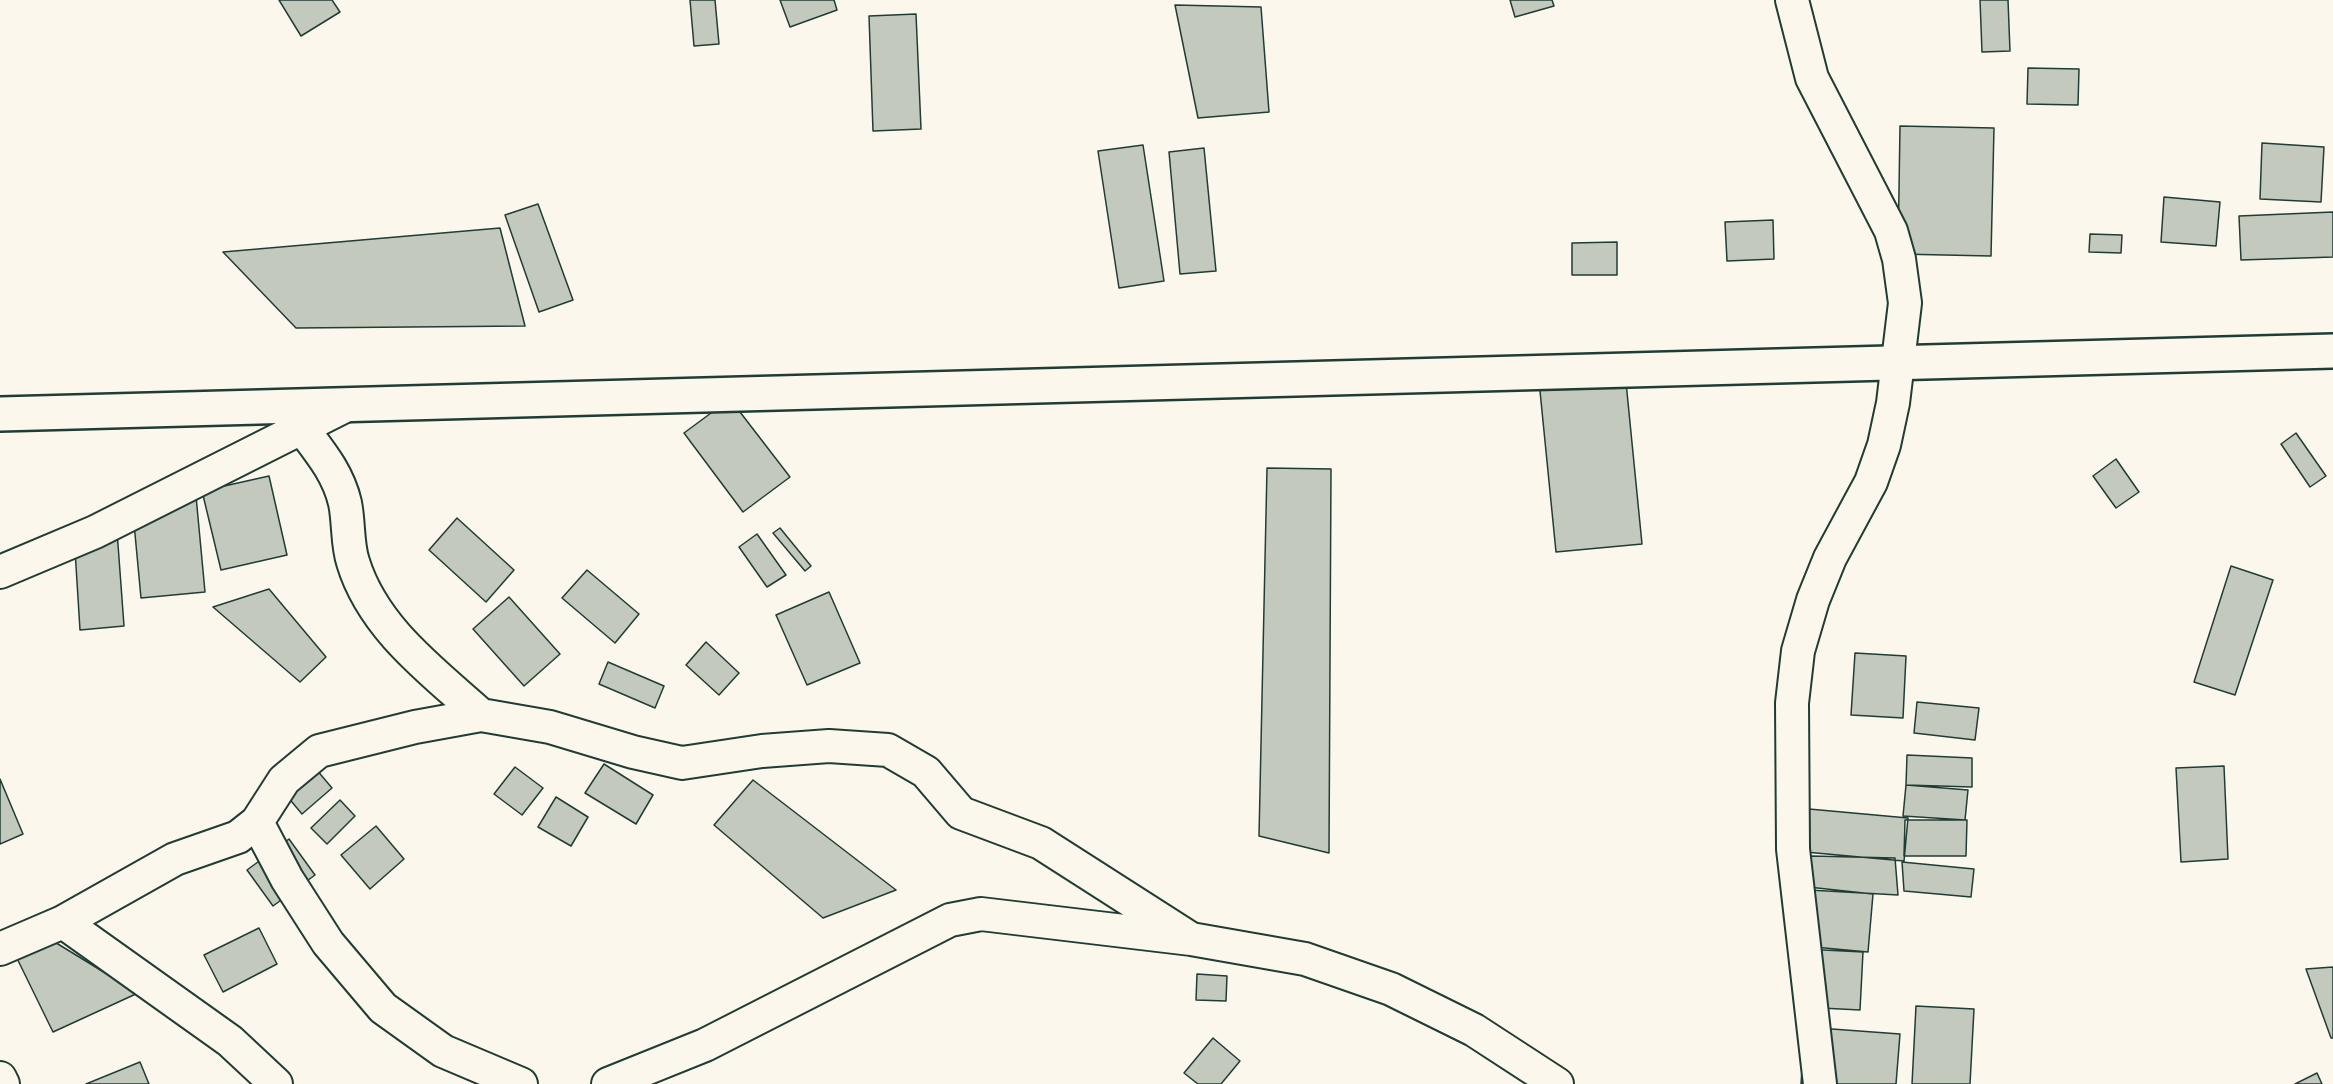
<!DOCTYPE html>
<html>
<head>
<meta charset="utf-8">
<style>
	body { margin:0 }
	canvas { display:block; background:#fbf7ec }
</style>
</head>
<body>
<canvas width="2333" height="1084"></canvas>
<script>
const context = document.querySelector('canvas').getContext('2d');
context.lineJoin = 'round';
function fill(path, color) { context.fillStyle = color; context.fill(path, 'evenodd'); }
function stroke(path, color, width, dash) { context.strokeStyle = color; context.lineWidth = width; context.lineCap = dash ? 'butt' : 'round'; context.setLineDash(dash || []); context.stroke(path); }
const building = new Path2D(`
	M 279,0 L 332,0 L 340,12 L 301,36 Z
	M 690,0 L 715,0 L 719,44 L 694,46 Z
	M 780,0 L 834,0 L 837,10 L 790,27 Z
	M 1510,0 L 1552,0 L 1554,6 L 1515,17 Z
	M 1980,0 L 2008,0 L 2010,51 L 1982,52 Z
	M 1175,5 L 1261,7 L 1269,112 L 1198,118 Z
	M 916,14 L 921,129 L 873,131 L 869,16 Z
	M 2028,68 L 2079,69 L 2078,105 L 2027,104 Z
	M 1900,126 L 1994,128 L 1991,256 L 1898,254 Z
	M 2262,143 L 2324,147 L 2321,202 L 2260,199 Z
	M 1143,145 L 1164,281 L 1119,288 L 1098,151 Z
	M 1204,148 L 1216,271 L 1180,274 L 1169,152 Z
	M 2164,197 L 2220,202 L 2216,246 L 2161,242 Z
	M 538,204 L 573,300 L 539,312 L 505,215 Z
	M 2333,212 L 2333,257 L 2241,260 L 2239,216 Z
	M 1773,220 L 1774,259 L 1727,261 L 1725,222 Z
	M 500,228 L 525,326 L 296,328 L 223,252 Z
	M 2090,234 L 2122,235 L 2121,253 L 2089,252 Z
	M 1617,242 L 1617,275 L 1572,275 L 1572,243 Z
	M 1625,372 L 1642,544 L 1556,552 L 1539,381 Z
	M 730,399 L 790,477 L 743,512 L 684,433 Z
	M 2296,433 L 2326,476 L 2310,487 L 2281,444 Z
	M 2116,459 L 2139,492 L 2116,508 L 2093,476 Z
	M 1267,468 L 1331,469 L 1329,853 L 1259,836 Z
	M 269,476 L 287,555 L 221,570 L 202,491 Z
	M 196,496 L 205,592 L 141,598 L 132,502 Z
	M 457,518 L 514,570 L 486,602 L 429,550 Z
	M 780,528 L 811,566 L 805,571 L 773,533 Z
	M 117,531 L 124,626 L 80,630 L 74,534 Z
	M 757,534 L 786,575 L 767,587 L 739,547 Z
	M 2231,566 L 2273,580 L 2235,695 L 2194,682 Z
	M 587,570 L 639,614 L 615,643 L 562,598 Z
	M 269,589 L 326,657 L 300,682 L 213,607 Z
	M 829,592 L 860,663 L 807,685 L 776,615 Z
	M 509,597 L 560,654 L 524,686 L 473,629 Z
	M 706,642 L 739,673 L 719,695 L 686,665 Z
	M 1855,653 L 1906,656 L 1903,718 L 1851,715 Z
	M 608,662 L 664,686 L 655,708 L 599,684 Z
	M 1917,702 L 1979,708 L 1975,740 L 1914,733 Z
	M 1907,755 L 1972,758 L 1972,787 L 1906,785 Z
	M 604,764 L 653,795 L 636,824 L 585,793 Z
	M 2224,766 L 2228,859 L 2181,862 L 2176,768 Z
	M 515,767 L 543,788 L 522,815 L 494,794 Z
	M 316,769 L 332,788 L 302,814 L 286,795 Z
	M 0,779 L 23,834 L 0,844 Z
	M 753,780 L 896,890 L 823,918 L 714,825 Z
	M 1906,785 L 1968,790 L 1965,820 L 1903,816 Z
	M 556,797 L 588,817 L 571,846 L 538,827 Z
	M 340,800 L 355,816 L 327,844 L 311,828 Z
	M 1809,809 L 1908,818 L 1904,861 L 1805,852 Z
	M 1905,820 L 1967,820 L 1966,856 L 1904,856 Z
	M 376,826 L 404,859 L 370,889 L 341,855 Z
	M 289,839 L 315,875 L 273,906 L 247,870 Z
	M 1811,856 L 1895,858 L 1898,895 L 1809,890 Z
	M 1902,862 L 1974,869 L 1971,897 L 1904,891 Z
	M 1808,887 L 1873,894 L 1868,952 L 1803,946 Z
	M 22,922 L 138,993 L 53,1032 L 9,942 Z
	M 259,928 L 277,964 L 223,992 L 204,955 Z
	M 1804,949 L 1863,952 L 1860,1010 L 1801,1007 Z
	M 2333,967 L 2333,1038 L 2331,1038 L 2306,969 Z
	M 1197,974 L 1227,976 L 1226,1001 L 1196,1000 Z
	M 1916,1006 L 1974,1009 L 1970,1084 L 1912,1084 Z
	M 1805,1027 L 1900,1034 L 1896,1084 L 1801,1084 Z
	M 1213,1038 L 1240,1061 L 1221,1084 L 1198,1084 L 1184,1073 Z
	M 140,1062 L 149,1084 L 86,1084 Z
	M 2317,1073 L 2322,1084 L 2295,1084 Z`);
const minor = new Path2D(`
	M 1792,0 L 1812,78 L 1891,231 L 1899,259 L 1905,303 L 1893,403 L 1884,445 L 1871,482 L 1830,558 L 1813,600 L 1798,651 L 1792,703 L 1793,849 L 1820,1084
	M 302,428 C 320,452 338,473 345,503 C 349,522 347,544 353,562 C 373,628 432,671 481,715
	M 0,572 L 95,532 L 347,405
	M 257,822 L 287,879 L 328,943 L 383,1008 L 443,1051 L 521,1084
	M 63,922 L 230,1041 L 276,1084
	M 0,949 L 63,922 L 175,859 L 238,837 L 257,822 L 284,780 L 319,751 L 415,727 L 481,715 L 550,727 L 633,752 L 682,763 L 762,751 L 829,746 L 888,750 L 926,772 L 961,813 L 1041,843 L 1191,939
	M 0,1078 L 3,1084
	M 608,1084 L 705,1045 L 950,920 L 981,914 L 1191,939 L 1305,959 L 1391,989 L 1474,1030 L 1557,1084`);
const tertiary = new Path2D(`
	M 0,414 L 2333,351`);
fill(building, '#c4c9be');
stroke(building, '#1f3d34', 1.5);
stroke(minor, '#1f3d34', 36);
stroke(tertiary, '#1f3d34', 38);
stroke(minor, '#fbf7ec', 32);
stroke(tertiary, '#fbf7ec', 33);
</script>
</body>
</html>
